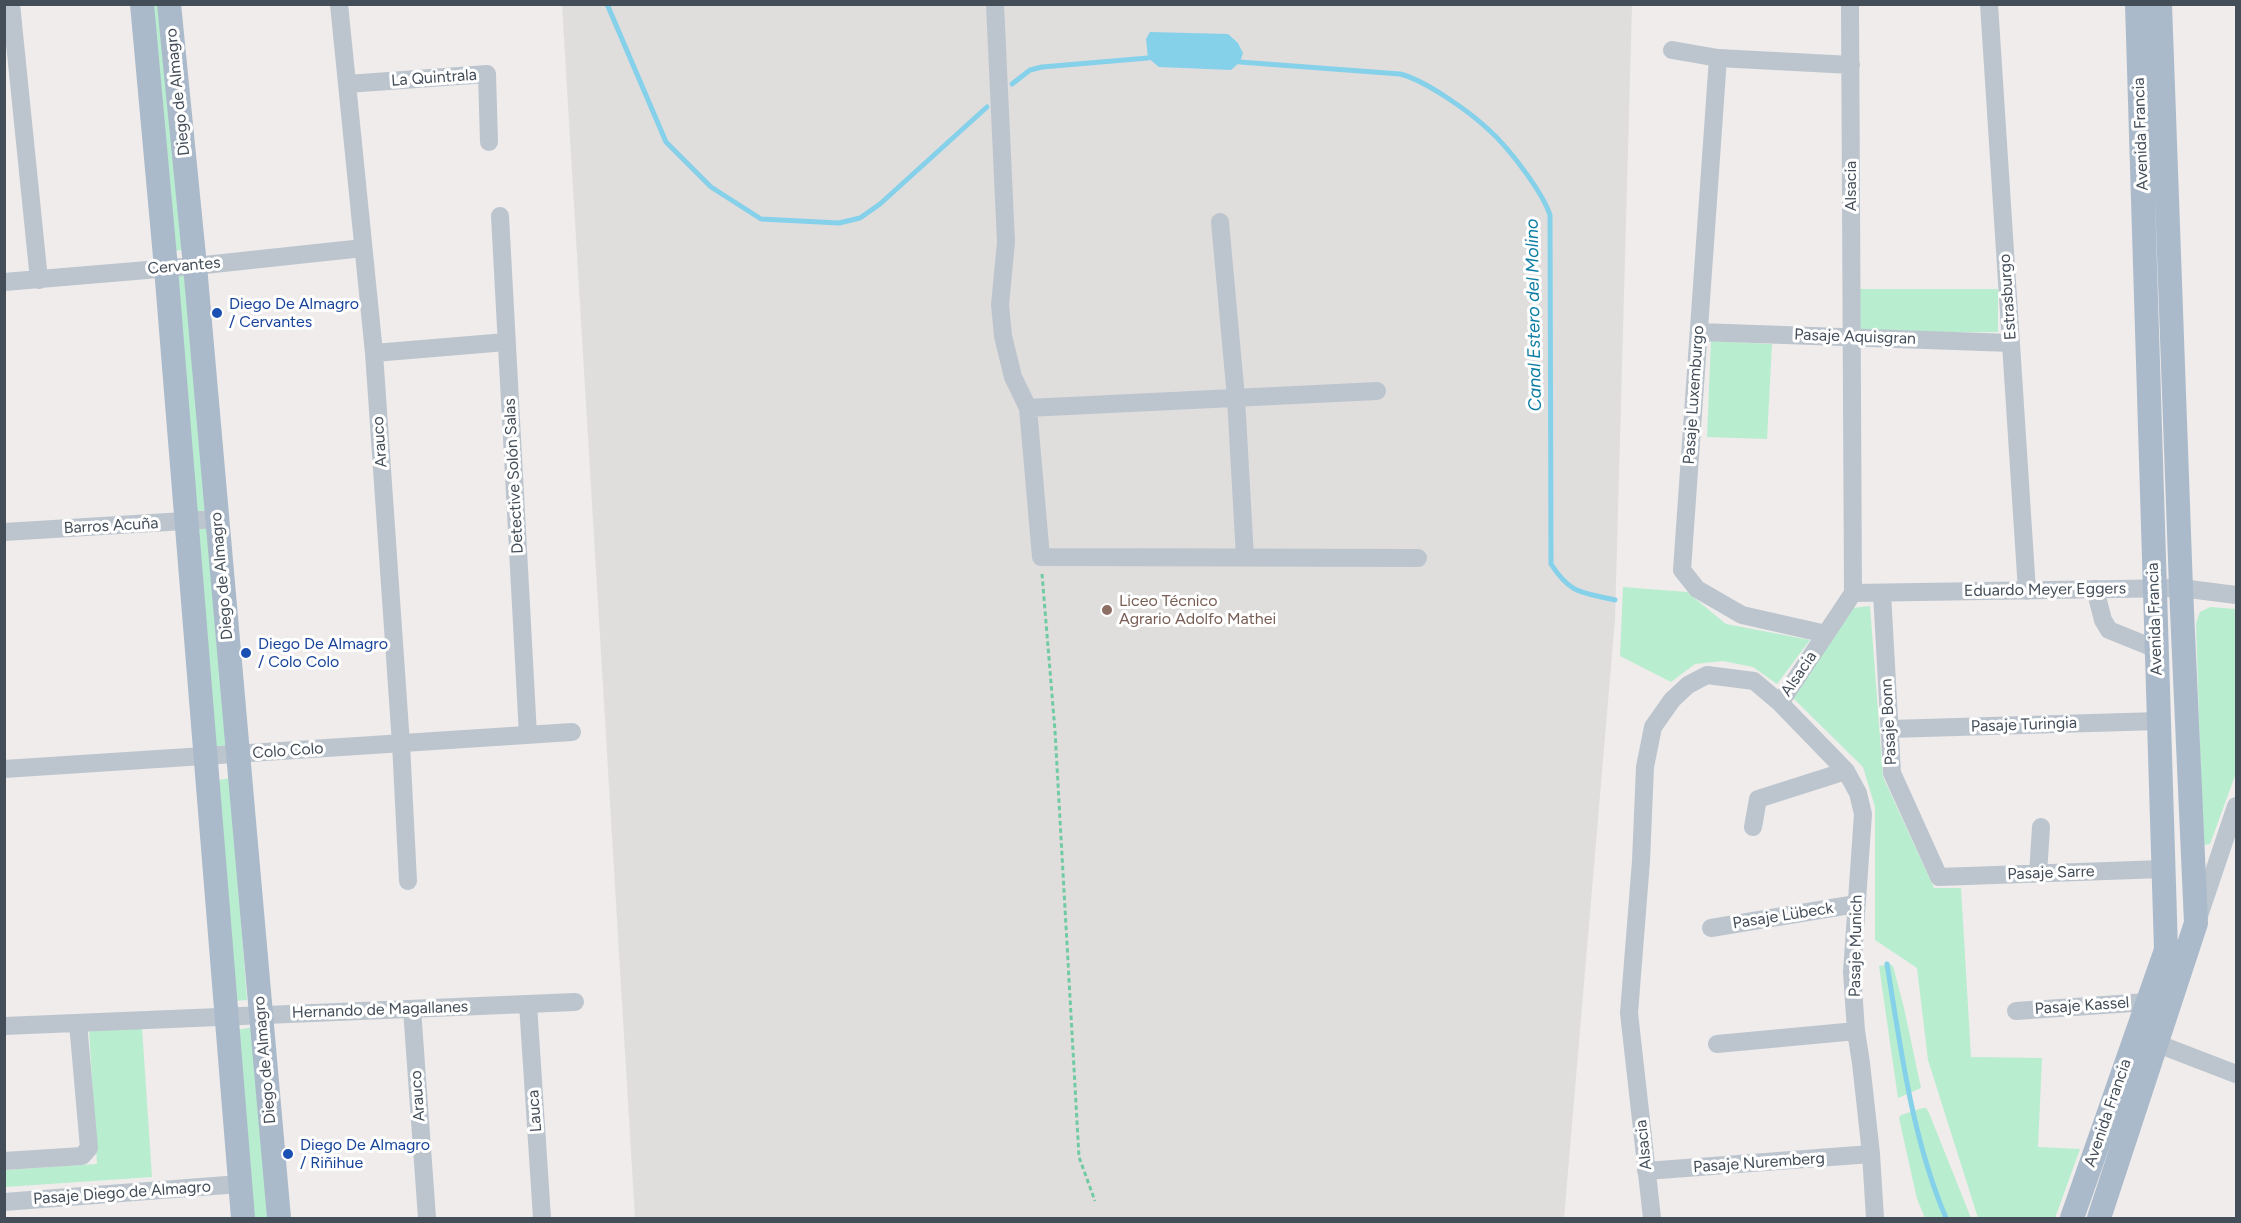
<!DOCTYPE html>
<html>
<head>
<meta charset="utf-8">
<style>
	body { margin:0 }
	#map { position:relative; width:2241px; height:1223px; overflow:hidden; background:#efeceb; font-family:Figtree,sans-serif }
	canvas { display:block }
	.frame { position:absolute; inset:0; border:6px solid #444e59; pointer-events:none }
</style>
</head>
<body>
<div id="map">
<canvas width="2241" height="1223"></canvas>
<div class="frame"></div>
</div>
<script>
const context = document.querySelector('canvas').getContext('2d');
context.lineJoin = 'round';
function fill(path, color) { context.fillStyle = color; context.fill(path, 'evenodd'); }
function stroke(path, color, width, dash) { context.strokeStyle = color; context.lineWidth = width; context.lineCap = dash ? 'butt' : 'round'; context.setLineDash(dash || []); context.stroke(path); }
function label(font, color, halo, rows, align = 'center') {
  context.font = font + ' Figtree,sans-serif'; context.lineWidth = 6; context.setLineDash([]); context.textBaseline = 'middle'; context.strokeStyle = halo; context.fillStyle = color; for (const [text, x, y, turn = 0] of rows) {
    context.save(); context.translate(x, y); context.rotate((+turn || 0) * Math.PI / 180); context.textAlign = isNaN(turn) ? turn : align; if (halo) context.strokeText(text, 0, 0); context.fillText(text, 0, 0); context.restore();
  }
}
const education = new Path2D(`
	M 562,5 L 1632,5 L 1615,619 L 1564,1218 L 635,1218 Z`);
const green = new Path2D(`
	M 149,5 L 159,5 L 182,250 L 173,251 Z
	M 186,275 L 206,510 L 192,513 L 174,277 Z
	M 1860,289 L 1998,289 L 1998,332 L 1860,333 Z
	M 1711,341 L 1772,344 L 1767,439 L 1707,437 Z
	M 210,525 L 228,749 L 212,750 L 194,529 Z
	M 1623,587 L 1687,592 L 1726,624 L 1810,640 L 1777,684 L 1753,667 L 1723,661 L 1695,664 L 1671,682 L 1620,656 Z
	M 1870,606 L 1883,777 L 1934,888 L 1961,888 L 1971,1057 L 2042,1058 L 2038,1147 L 2080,1149 L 2055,1218 L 1978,1218 L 1928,1060 L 1917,968 L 1875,940 L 1875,807 L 1863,767 L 1793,698 L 1852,608 Z
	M 2210,607 L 2236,609 L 2236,773 L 2210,844 L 2203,845 L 2196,623 L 2200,612 Z
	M 230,778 L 247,1000 L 233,1001 L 213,781 Z
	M 1890,964 L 1893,966 L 1904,1008 L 1921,1088 L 1898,1098 L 1879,966 Z
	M 142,1027 L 152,1177 L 5,1187 L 5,1170 L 97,1164 L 89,1030 Z
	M 254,1027 L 267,1218 L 252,1218 L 236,1030 Z
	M 1923,1108 L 1926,1108 L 1929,1113 L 1971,1218 L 1925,1218 L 1917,1199 L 1899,1118 L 1901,1115 Z`);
const water = new Path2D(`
	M 1150,32 L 1228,34 L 1238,43 L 1243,53 L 1240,62 L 1231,70 L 1159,67 L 1148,58 L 1146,39 Z`);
const stream = new Path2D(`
	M 607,4 L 666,142 L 711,187 L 761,219 L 839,223 L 860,218 L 880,204 L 987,107
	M 1240,62 L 1400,74 C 1425,80 1470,112 1489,130 C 1508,147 1542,191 1550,215 L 1551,564 C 1571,595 1582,592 1615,600
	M 1012,84 L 1030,70 L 1042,67 L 1148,58
	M 1887,964 C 1901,1050 1912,1138 1946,1218`);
const path = new Path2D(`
	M 1042,574 L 1055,731 L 1079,1157 L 1095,1201`);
const minor = new Path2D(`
	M 11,4 L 39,280
	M 339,4 L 374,353 L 401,744 L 408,881
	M 995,4 L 1006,242 L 1000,305 L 1003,336 L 1013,377 L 1028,408 L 1041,557 L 1418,558
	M 1989,4 L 2027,591
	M 1672,50 L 1718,58
	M 347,84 L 487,74 L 489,142
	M 500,216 L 528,735
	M 1220,222 L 1236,398 L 1245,557
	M 4,282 L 195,266 L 363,248
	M 1699,332 L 2011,343
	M 374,353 L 506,342
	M 1028,408 L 1377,391
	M 4,532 L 217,519
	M 2095,589 L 2103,620 L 2109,630 L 2156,649
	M 1853,593 L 2181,588 L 2236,595
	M 1882,593 L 1892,773 L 1939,877 L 2163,869
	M 1826,634 L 1742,615 L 1697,589 L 1682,570 L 1718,58 L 1851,65
	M 1780,703 L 1846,771 L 1858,793 L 1863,814 L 1852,972 L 1856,1031 L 1861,1063 L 1871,1154 L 1875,1218
	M 1890,729 L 2159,721
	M 4,769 L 572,732
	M 1753,827 L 1758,799 L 1846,771
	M 2038,874 L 2041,827
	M 2199,916 L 2236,806
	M 1711,928 L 1856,904
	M 528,1004 L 542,1218
	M 412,1009 L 427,1218
	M 2016,1011 L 2147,1002
	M 4,1026 L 575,1002
	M 2145,1039 L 2236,1074
	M 1717,1044 L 1856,1031
	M 4,1161 L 82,1156 L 89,1148 L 78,1023
	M 1646,1171 L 1871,1154
	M 4,1202 L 240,1184
	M 1652,1218 L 1629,1013 L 1641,861 L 1645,767 L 1653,727 L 1672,700 L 1688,685 L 1707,675 L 1754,681 L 1780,703 L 1853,593 L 1850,4`);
const major = new Path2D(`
	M 142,4 L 166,268 L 243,1218
	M 169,4 L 195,266 L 279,1218
	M 2072,1218 L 2166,950 L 2137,4
	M 2099,1218 L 2196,923 L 2181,588 L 2160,4`);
const markers = [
	[217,313,6,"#1a4fb4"],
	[1107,610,6,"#8d6e63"],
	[246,653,6,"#1a4fb4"],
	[288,1154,6,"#1a4fb4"]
];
const streetNames = [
	["La Quintrala",434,78,-4],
	["Diego de Almagro",178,92,-96],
	["Avenida Francia",2141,134,-92],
	["Alsacia",1851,186,-90],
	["Cervantes",184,266,-5],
	["Estrasburgo",2008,297,-94],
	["Pasaje Aquisgran",1855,337,2],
	["Pasaje Luxemburgo",1694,395,-86],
	["Arauco",380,442,-94],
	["Detective Solón Salas",514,476,-93],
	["Barros Acuña",111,526,-3],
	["Diego de Almagro",222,576,-95],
	["Eduardo Meyer Eggers",2045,590,-1],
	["Avenida Francia",2155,619,-92],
	["Alsacia",1799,674,-56],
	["Pasaje Bonn",1889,722,-93],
	["Pasaje Turingia",2024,725,-2],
	["Colo Colo",288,751,-4],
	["Pasaje Sarre",2051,873,-2],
	["Pasaje Lübeck",1783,916,-9],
	["Pasaje Munich",1856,946,-89],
	["Pasaje Kassel",2082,1006,-4],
	["Hernando de Magallanes",380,1010,-2],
	["Diego de Almagro",265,1060,-95],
	["Arauco",418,1096,-94],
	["Lauca",535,1111,-94],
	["Avenida Francia",2108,1113,-71],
	["Alsacia",1644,1145,-96],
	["Pasaje Nuremberg",1759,1163,-4],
	["Pasaje Diego de Almagro",122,1193,-4]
];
const transitNames = [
	["Diego De Almagro",229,304],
	["/ Cervantes",229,322],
	["Diego De Almagro",258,644],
	["/ Colo Colo",258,662],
	["Diego De Almagro",300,1145],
	["/ Riñihue",300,1163]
];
const educationNames = [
	["Liceo Técnico",1119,601],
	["Agrario Adolfo Mathei",1119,619]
];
const waterNames = [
	["Canal Estero del Molino",1534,315,-91]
];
fill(education, '#e0dddd');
fill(green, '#b9edcf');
fill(water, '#86d1ea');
stroke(stream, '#86d1ea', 5);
stroke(path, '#71cba2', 3, [4.5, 3]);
stroke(minor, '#bcc5ce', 18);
stroke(major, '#abbacb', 24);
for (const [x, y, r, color] of markers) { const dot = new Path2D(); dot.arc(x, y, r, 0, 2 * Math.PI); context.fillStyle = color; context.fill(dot); stroke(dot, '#fff', 2); }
label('16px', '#444e59', '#fff', streetNames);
label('16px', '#164399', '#fff', transitNames, 'left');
label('16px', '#785e54', '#fff', educationNames, 'left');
label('italic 18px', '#0d7ea3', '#fff', waterNames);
</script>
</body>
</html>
